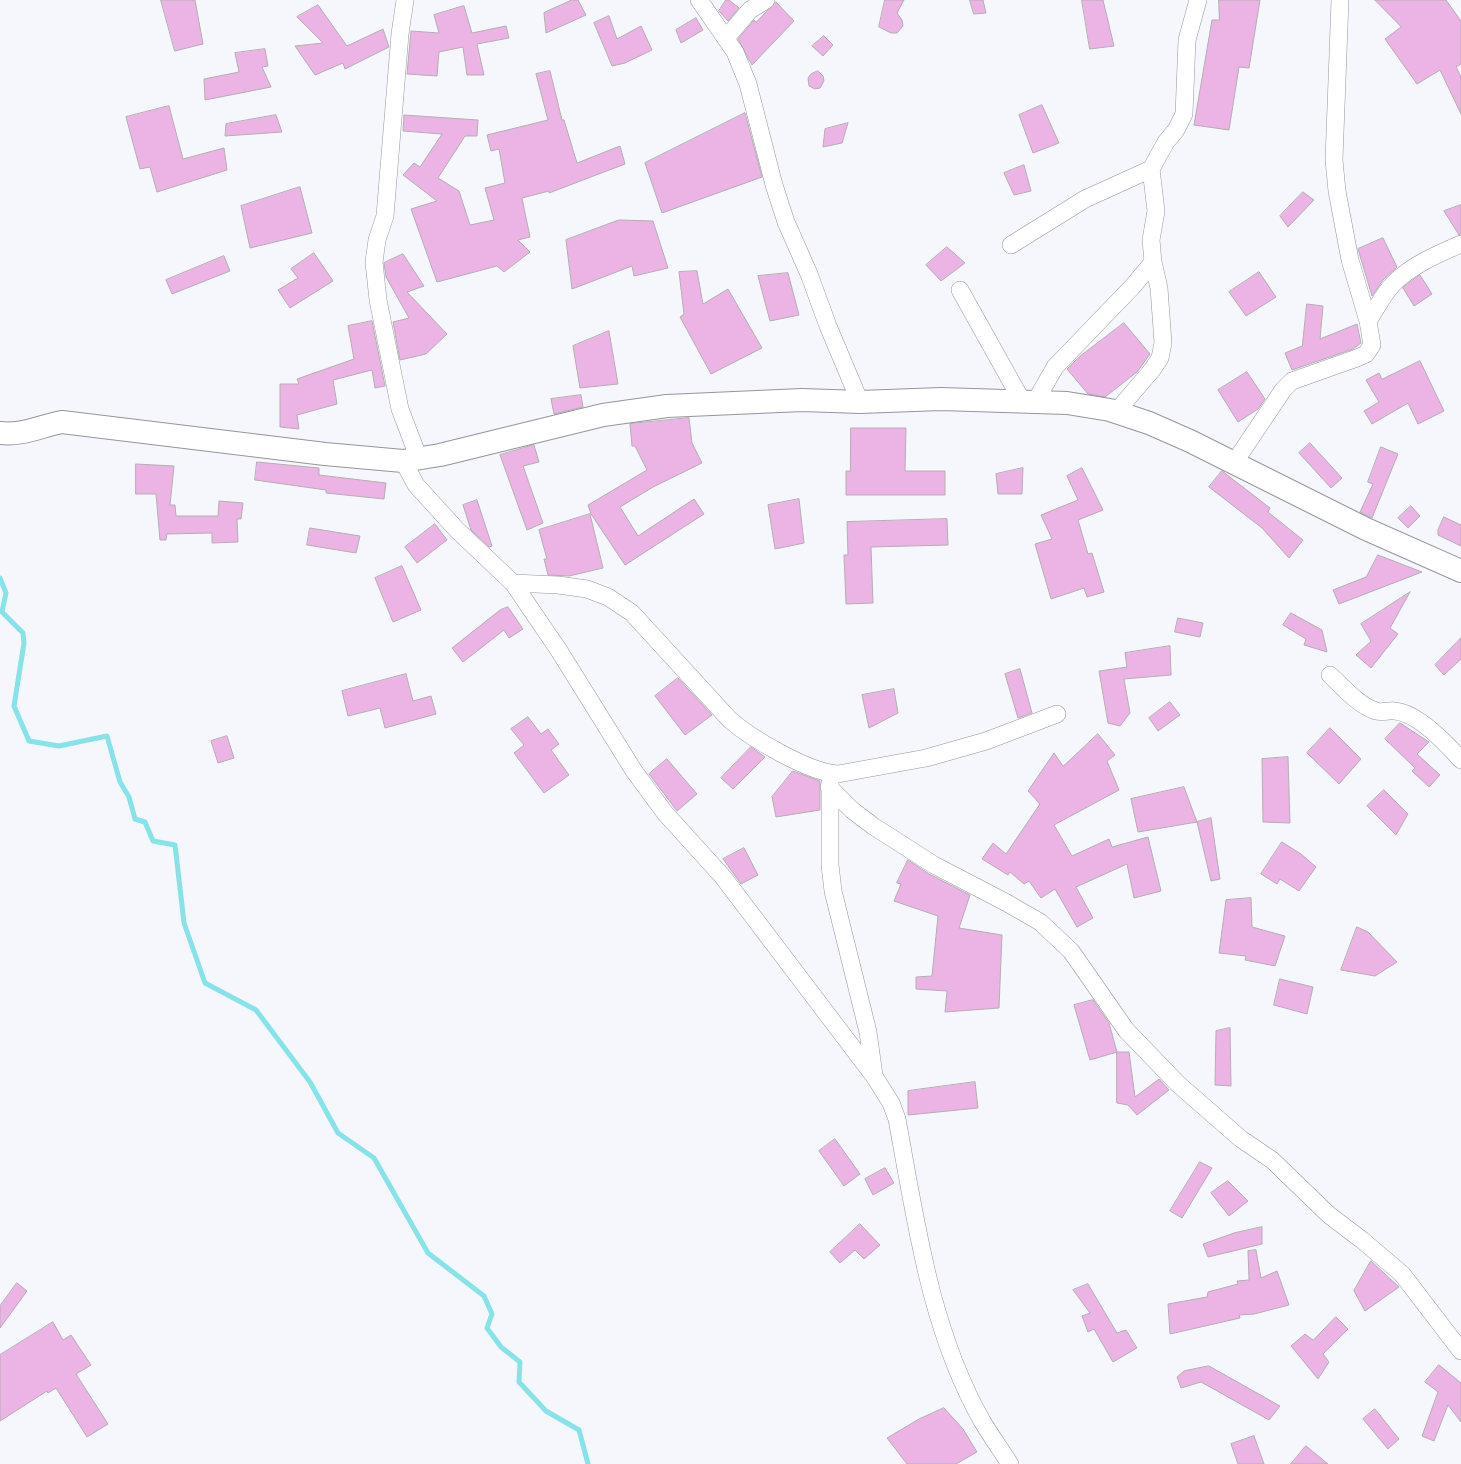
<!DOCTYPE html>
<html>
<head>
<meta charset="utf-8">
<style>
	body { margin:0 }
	canvas { display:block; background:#f6f6fd }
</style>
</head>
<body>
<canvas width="1461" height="1464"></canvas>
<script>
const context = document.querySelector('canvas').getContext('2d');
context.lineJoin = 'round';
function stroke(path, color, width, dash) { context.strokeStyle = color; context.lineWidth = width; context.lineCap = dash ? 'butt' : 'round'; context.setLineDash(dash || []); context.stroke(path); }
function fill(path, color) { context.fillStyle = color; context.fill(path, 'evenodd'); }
const stream = new Path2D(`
	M 0,578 L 6,593 L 2,612 L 23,633 L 24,643 L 14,706 L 29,741 L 59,746 L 107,736 L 120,782 L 129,797 L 135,819 L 145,822 L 153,841 L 175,845 L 184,923 L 205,983 L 256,1010 L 310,1082 L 338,1133 L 374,1158 L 428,1253 L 484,1296 L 492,1314 L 487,1328 L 501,1347 L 520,1362 L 519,1382 L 546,1411 L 579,1430 L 588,1464`);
const building = new Path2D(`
	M 161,0 L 195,0 L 203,44 L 175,51 Z
	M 572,0 L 578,0 L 586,15 L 546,33 L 544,13 Z
	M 726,0 L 729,0 L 739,8 L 728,21 L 719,11 Z
	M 885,0 L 904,0 L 897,13 L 902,20 L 903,26 L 897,33 L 891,33 L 879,27 Z
	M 970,0 L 983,0 L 986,13 L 974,14 Z
	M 1082,0 L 1103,0 L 1114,46 L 1090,49 Z
	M 1219,0 L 1260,0 L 1249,68 L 1239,67 L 1229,130 L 1194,125 L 1212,20 L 1219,20 Z
	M 1375,0 L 1446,0 L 1461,21 L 1461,64 L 1456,67 L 1461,77 L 1461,114 L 1440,70 L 1417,84 L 1385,39 L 1401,27 Z
	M 776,2 L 794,21 L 752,65 L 738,39 L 754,20 L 756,22 Z
	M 318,5 L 347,46 L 383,29 L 389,47 L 345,69 L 343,63 L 315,75 L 295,46 L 323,43 L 297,17 Z
	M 464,6 L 472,33 L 506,26 L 509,38 L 477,44 L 484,75 L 467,75 L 463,47 L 439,52 L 437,76 L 407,74 L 411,31 L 439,33 L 434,15 Z
	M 609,16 L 617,39 L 641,26 L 652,50 L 625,63 L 612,66 L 594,23 Z
	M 696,18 L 703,30 L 681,43 L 676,30 Z
	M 824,36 L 833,45 L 823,56 L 812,46 Z
	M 265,49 L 268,66 L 262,67 L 271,87 L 205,100 L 204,79 L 239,72 L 235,53 Z
	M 550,71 L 562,120 L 564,120 L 577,163 L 620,146 L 625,164 L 549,193 L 549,191 L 522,198 L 530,237 L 518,240 L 530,252 L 504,272 L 497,266 L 437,282 L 411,209 L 437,201 L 403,175 L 414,163 L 420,167 L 442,134 L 403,131 L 404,115 L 478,120 L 477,136 L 465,136 L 438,178 L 459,191 L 470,225 L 494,220 L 485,188 L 505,183 L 499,149 L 491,151 L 487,135 L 548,120 L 536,74 Z
	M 818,71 L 823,76 L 824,81 L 820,88 L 815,89 L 809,86 L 808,78 L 811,74 Z
	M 1042,105 L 1059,143 L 1033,153 L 1019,115 Z
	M 169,106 L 183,159 L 224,148 L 227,170 L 157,192 L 150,167 L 140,169 L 126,117 Z
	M 745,113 L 762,177 L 662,213 L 645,163 Z
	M 276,115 L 282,132 L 225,136 L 226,124 Z
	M 848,123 L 842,143 L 823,147 L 825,129 Z
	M 1024,165 L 1031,191 L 1014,195 L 1004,173 Z
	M 300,187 L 312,233 L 250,248 L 241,206 Z
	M 1303,192 L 1314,200 L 1288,227 L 1280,216 Z
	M 1461,205 L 1461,234 L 1459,235 L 1444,211 Z
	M 619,220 L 653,221 L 668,268 L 634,276 L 632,266 L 572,289 L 566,240 Z
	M 1383,238 L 1397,267 L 1383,280 L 1372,296 L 1358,249 Z
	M 947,247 L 965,263 L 941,281 L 926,265 Z
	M 314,253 L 333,281 L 290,308 L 278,290 L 298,278 L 291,269 Z
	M 403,254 L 424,286 L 407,292 L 447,334 L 426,354 L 400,360 L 393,322 L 409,318 L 386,277 L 384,263 Z
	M 224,256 L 230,271 L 172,294 L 166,280 Z
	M 697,271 L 703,304 L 728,289 L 762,348 L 711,374 L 680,317 L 684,314 L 679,272 Z
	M 1259,272 L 1276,297 L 1246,316 L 1229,292 Z
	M 788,273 L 799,315 L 770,321 L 758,276 Z
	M 1420,275 L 1432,294 L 1414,306 L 1403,288 Z
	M 1307,304 L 1323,306 L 1320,339 L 1357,324 L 1361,343 L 1353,349 L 1292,370 L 1285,353 L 1302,346 Z
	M 372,321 L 385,386 L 375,388 L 372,370 L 333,380 L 337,404 L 297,415 L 299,429 L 280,427 L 280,384 L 299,384 L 297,379 L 354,359 L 348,326 Z
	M 1124,323 L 1150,354 L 1137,372 L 1105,397 L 1088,394 L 1067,369 L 1079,357 Z
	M 609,331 L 618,384 L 580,388 L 573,346 Z
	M 1420,361 L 1444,411 L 1418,424 L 1408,403 L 1372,424 L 1364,411 L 1379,402 L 1366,380 L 1379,373 L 1382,379 Z
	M 1247,372 L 1265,399 L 1258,409 L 1238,422 L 1218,390 Z
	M 581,395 L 583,407 L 554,414 L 551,399 Z
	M 689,418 L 692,443 L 702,463 L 653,487 L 620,507 L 638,536 L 694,499 L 704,514 L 625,565 L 591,514 L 588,505 L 647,470 L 635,446 L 632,446 L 630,424 Z
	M 851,428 L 906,428 L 905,471 L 945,471 L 945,495 L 846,495 L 846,471 L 850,471 Z
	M 1310,443 L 1342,478 L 1331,488 L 1299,453 Z
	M 534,445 L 539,462 L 523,466 L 543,523 L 527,530 L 500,455 Z
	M 1381,447 L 1398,454 L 1372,518 L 1360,512 L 1373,484 L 1368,482 Z
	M 257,462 L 319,468 L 319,475 L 386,483 L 384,499 L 326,493 L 326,490 L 255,480 Z
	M 136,464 L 174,466 L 170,505 L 175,505 L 176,516 L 218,516 L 219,501 L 243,503 L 241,519 L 237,519 L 238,542 L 212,543 L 212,533 L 167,534 L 166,540 L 160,540 L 156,494 L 136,494 Z
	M 1023,468 L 1022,494 L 998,494 L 996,474 Z
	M 1082,468 L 1103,510 L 1078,520 L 1088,554 L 1092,553 L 1104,592 L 1087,597 L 1084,588 L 1051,599 L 1035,544 L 1052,539 L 1041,515 L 1078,500 L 1067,476 Z
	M 1222,471 L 1270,508 L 1268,512 L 1303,540 L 1289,558 L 1262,528 L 1209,487 Z
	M 799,499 L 804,543 L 775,549 L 768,505 Z
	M 477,500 L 492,546 L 489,547 L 471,530 L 463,505 Z
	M 1411,506 L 1420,516 L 1408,528 L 1398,518 Z
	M 590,514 L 603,568 L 569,576 L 548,575 L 544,559 L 547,559 L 539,530 Z
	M 1444,517 L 1461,525 L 1461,546 L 1438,535 L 1438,530 Z
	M 947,519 L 948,545 L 871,547 L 873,603 L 846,604 L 844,555 L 848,555 L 847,522 Z
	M 435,524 L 447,540 L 417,563 L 405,547 Z
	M 310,528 L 360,536 L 356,553 L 307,545 Z
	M 1378,555 L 1422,572 L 1339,604 L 1333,590 L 1366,577 Z
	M 402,566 L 421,610 L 393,622 L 375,578 Z
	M 1410,592 L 1390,628 L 1398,634 L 1371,668 L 1356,655 L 1371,641 L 1361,624 Z
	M 508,607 L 523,629 L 509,638 L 504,630 L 463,662 L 452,648 L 500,610 Z
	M 1291,613 L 1322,630 L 1327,652 L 1304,645 L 1306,639 L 1283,625 Z
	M 1178,618 L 1203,623 L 1200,637 L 1175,632 Z
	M 1461,638 L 1461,659 L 1444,675 L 1435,665 Z
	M 1170,646 L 1171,675 L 1124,679 L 1130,713 L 1120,726 L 1108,723 L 1099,671 L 1127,667 L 1125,653 Z
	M 1020,669 L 1032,713 L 1018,718 L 1005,674 Z
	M 406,674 L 413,701 L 431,696 L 436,714 L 385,728 L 380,708 L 348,716 L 342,691 Z
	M 678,678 L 712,715 L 685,735 L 655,696 Z
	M 894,689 L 898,713 L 869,728 L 862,695 Z
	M 1170,702 L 1180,715 L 1158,731 L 1149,718 Z
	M 528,717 L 541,734 L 548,729 L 559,744 L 551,750 L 569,775 L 544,793 L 514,753 L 524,745 L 511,729 Z
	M 1400,723 L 1429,742 L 1417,754 L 1440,775 L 1429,787 L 1412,771 L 1415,768 L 1385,739 Z
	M 1330,728 L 1361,759 L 1339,784 L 1307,753 Z
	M 1098,734 L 1115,755 L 1107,761 L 1119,790 L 1054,825 L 1072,856 L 1109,839 L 1112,847 L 1148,837 L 1161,891 L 1134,898 L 1127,864 L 1076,887 L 1093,918 L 1077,927 L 1055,889 L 1041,898 L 1029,881 L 1024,884 L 1010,872 L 1008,875 L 982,859 L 993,843 L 1006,854 L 1040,804 L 1028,791 L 1054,753 L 1063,766 Z
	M 227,736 L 234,758 L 218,763 L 211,741 Z
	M 751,747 L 765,757 L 733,789 L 721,778 Z
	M 1288,757 L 1290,823 L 1263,822 L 1262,759 Z
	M 667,759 L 697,794 L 677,811 L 649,774 Z
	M 793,771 L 820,781 L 820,810 L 776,817 L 772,797 Z
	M 1184,787 L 1197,822 L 1138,832 L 1131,799 Z
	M 1384,790 L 1408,814 L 1396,835 L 1367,806 Z
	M 1211,818 L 1220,879 L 1211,881 L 1197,822 Z
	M 1282,842 L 1301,854 L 1316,867 L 1299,891 L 1280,879 L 1277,884 L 1261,874 Z
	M 744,848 L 758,875 L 741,884 L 723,859 Z
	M 908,860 L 929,874 L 970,895 L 959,928 L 1002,935 L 999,1008 L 945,1012 L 947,991 L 916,989 L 916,977 L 932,976 L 938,916 L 894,901 L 901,884 L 897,883 Z
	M 1251,898 L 1252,927 L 1285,936 L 1275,966 L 1245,960 L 1246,956 L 1219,953 L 1226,900 Z
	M 1357,927 L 1368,932 L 1397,962 L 1375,976 L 1341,970 Z
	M 1280,979 L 1313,987 L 1307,1014 L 1274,1005 Z
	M 1093,1000 L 1109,1023 L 1117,1052 L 1090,1060 L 1074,1005 Z
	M 1230,1028 L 1231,1086 L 1215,1085 L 1216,1031 Z
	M 1117,1052 L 1129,1052 L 1135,1097 L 1159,1079 L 1169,1090 L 1137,1115 L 1128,1105 L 1117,1103 Z
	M 975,1082 L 978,1108 L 908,1115 L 908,1091 Z
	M 835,1139 L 860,1174 L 844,1186 L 819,1151 Z
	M 1200,1162 L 1212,1168 L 1182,1218 L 1170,1211 Z
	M 885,1168 L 894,1183 L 873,1195 L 865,1179 Z
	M 1228,1181 L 1248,1201 L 1229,1216 L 1211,1193 Z
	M 860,1224 L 880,1245 L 864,1259 L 855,1250 L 840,1263 L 830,1252 Z
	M 1262,1227 L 1262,1244 L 1208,1257 L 1203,1244 L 1234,1233 Z
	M 1256,1250 L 1261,1278 L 1277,1271 L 1289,1305 L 1254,1314 L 1239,1315 L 1240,1318 L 1170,1334 L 1168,1304 L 1207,1297 L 1208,1292 L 1238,1284 L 1237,1281 L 1249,1280 L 1248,1251 Z
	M 1371,1261 L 1399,1287 L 1365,1311 L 1354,1291 Z
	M 17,1283 L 27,1291 L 0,1328 L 0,1306 Z
	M 1088,1284 L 1117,1333 L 1126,1330 L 1137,1348 L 1113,1362 L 1094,1329 L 1088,1332 L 1082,1316 L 1090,1313 L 1073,1290 Z
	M 1336,1317 L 1348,1329 L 1323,1354 L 1329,1362 L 1318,1379 L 1291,1346 L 1305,1334 L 1313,1340 Z
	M 53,1322 L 63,1340 L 71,1335 L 91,1365 L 76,1374 L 108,1424 L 87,1437 L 56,1388 L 48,1393 L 47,1391 L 0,1421 L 0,1355 Z
	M 1439,1365 L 1461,1383 L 1461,1422 L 1448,1405 L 1434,1441 L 1422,1436 L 1438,1392 L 1425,1382 Z
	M 1209,1366 L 1280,1406 L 1269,1420 L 1201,1382 L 1181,1388 L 1177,1377 L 1184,1371 Z
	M 944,1408 L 963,1429 L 977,1452 L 956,1464 L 907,1464 L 887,1438 L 919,1419 Z
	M 1375,1409 L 1399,1439 L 1388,1449 L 1363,1419 Z
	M 1254,1436 L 1264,1464 L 1238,1464 L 1231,1444 Z
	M 1306,1446 L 1328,1464 L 1291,1464 Z`);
const street = new Path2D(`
	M 405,0 L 400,34 L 385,216 L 377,240 L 374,262 L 378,300 L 400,409 L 419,459
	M 699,0 L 735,52 L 748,84 L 774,185 L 786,222 L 809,274 L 828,326 L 860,402
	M 726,38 L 750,10 L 766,0
	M 1011,245 L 1085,199 L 1151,169
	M 960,290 L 1022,401
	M 1368,321 C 1376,309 1384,293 1394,283 C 1412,265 1438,254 1461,244
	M 1035,402 L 1055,367 L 1133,286 L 1153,262
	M 1116,412 L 1152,370 L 1160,358 L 1163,343 L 1159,288 L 1153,262 L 1151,240 L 1156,211 L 1151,169 L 1166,142 L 1176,130 L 1184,114 L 1187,40 L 1198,0
	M 403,461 L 416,485 L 457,530 L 513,583 L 558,649 L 634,771 L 665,813 L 723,877 L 874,1076 L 891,1103 L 897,1119 C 916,1222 930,1329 982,1421 C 991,1436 1001,1450 1010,1464
	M 1234,463 L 1283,390 L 1292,381 L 1357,358 L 1366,354 L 1372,345 L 1368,321 L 1350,260 L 1337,191 L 1334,160 L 1340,0
	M 513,583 L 558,585 L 587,589 L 608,597 L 632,613 L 730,720 C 752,739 810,773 838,774 L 926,758 L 986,741 L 1057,714
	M 1330,675 C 1343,687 1359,706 1376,711 C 1382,713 1389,710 1395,711 C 1418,713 1446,743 1461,760
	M 830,782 L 830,865 L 833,891 L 868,1032 L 874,1075
	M 829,787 L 852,810 L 873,826 L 934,865 L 1007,903 L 1040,922 L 1071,951 L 1126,1030 L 1178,1084 L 1241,1139 L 1272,1160 L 1329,1215 L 1362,1240 L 1402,1274 L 1461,1351`);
const secondary = new Path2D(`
	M 0,433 C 21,436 41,426 62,422 L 325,454 L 403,461 L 440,455 L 603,415 L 667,406 L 802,400 L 860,402 L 941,399 L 1067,403 L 1110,410 L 1149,423 L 1190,441 L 1366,529 L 1461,571`);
stroke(stream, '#85e3e9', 5);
fill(building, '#ebb4e4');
stroke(building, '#b4aeb3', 1);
stroke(street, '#95959c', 18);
stroke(secondary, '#95959c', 24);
stroke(street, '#fff', 17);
stroke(secondary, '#fff', 22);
</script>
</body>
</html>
